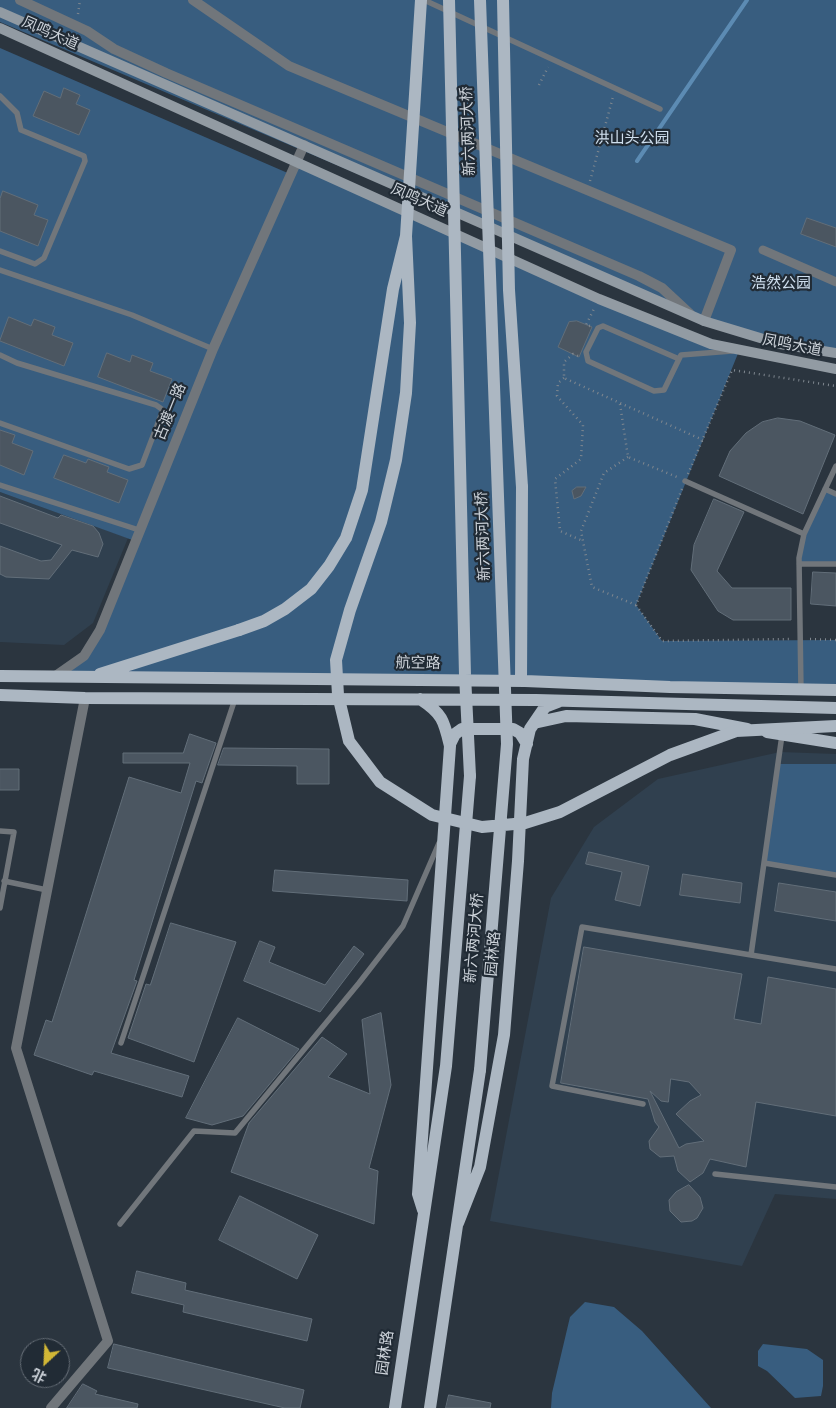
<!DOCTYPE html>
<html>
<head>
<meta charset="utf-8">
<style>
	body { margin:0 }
	#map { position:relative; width:836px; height:1408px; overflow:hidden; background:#2b353f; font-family:"Titillium Web","Noto Sans SC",sans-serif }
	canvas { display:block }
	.north { position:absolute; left:20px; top:1338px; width:50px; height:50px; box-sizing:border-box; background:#212b35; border:1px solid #666e77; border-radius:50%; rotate:205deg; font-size:14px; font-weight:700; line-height:20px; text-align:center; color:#cdd3da }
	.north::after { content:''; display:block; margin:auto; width:18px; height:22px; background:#d1b736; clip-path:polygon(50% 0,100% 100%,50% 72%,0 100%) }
</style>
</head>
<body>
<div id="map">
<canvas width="836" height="1408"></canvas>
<div class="north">北</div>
</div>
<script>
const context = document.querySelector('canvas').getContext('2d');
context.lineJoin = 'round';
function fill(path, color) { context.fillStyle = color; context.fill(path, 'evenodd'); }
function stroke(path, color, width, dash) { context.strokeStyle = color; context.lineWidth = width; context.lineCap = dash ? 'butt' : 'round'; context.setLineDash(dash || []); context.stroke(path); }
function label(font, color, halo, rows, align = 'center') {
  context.font = font + ' "Titillium Web","Noto Sans SC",sans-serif'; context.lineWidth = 4.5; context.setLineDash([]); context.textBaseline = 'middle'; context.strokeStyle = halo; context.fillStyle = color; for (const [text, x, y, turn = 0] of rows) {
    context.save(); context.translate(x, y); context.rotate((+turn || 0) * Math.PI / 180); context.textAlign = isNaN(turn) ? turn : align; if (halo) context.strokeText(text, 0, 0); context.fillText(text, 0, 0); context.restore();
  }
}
const built = new Path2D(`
	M 0,492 L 128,538 L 93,623 L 64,645 L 0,642 Z
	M 780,752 L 836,754 L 836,1199 L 775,1194 L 742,1266 L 490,1221 L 551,898 L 594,827 L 658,779 Z`);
const green = new Path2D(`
	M 0,0 L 836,0 L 836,351 L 760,336 L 704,321 L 0,22 Z
	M 0,48 L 290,174 L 295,162 L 599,299 L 739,351 L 636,605 L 662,641 L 836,640 L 836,690 L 54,677 L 84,656 L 135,541 L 0,492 Z
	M 825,489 L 836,494 L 836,564 L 799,564 L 804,534 Z
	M 778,764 L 836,764 L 836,875 L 764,863 Z
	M 585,1302 L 614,1307 L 642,1331 L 711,1408 L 551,1408 L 552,1393 L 570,1317 Z
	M 763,1344 L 807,1349 L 823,1360 L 823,1386 L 821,1396 L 795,1398 L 767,1371 L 758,1366 L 758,1351 Z`);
const stream = new Path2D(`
	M 637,161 L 747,0`);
const building = new Path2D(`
	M 64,88 L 80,95 L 76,104 L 90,110 L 79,135 L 33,116 L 44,91 L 60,98 Z
	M 3,191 L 38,205 L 34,215 L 48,220 L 38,246 L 0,231 L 0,199 Z
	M 807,218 L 836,228 L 836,247 L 801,234 Z
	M 9,317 L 31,326 L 34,319 L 55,327 L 52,335 L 73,343 L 64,366 L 0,341 Z
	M 577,321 L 592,327 L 579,357 L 558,347 L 569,322 Z
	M 107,353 L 130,362 L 132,355 L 153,363 L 150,371 L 172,379 L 163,402 L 98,377 Z
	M 778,418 L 800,421 L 835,435 L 803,514 L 719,476 L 730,451 L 746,433 L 762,422 Z
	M 0,430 L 15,435 L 12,443 L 33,451 L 24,475 L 0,465 Z
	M 64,455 L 86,463 L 88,459 L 109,467 L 107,472 L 128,480 L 119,503 L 54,478 Z
	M 577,487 L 586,487 L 581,496 L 574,499 L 572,491 Z
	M 0,496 L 58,518 L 61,515 L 93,526 L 99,533 L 103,544 L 98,557 L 72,550 L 49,579 L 6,577 L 0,574 L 0,546 L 41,561 L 51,560 L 62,545 L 0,523 Z
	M 714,499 L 744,512 L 717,571 L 732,588 L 791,588 L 791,620 L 733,620 L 718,611 L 691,570 L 694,545 Z
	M 813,572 L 836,573 L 836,606 L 811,604 Z
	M 190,734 L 216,743 L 202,783 L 196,781 L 134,980 L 137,981 L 111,1053 L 189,1076 L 182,1097 L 94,1071 L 92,1075 L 34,1055 L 46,1020 L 52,1022 L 129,777 L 181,793 L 190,763 L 123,763 L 123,753 L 183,753 Z
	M 224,748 L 329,749 L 329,784 L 297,784 L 297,766 L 218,765 Z
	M 0,769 L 19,769 L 19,790 L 0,790 Z
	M 589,852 L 649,866 L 640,906 L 615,900 L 622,872 L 586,864 Z
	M 275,870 L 408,880 L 407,901 L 273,891 Z
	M 683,874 L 742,883 L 740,903 L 680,895 Z
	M 779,883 L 836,892 L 836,921 L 775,911 Z
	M 171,923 L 236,942 L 194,1062 L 128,1038 L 146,984 L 150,985 Z
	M 260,941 L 275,947 L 269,962 L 325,985 L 354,946 L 364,954 L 320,1012 L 244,981 Z
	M 584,947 L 742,974 L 734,1019 L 761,1024 L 768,977 L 836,989 L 836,1116 L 756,1102 L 746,1167 L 710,1159 L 703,1173 L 690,1182 L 678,1171 L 674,1156 L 660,1157 L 650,1149 L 649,1141 L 659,1127 L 655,1122 L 648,1099 L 561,1083 ZM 671,1079 L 689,1082 L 701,1095 L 690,1101 L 676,1114 L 704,1141 L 686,1144 L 679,1148 L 650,1091 L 661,1101 L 668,1102 Z
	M 381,1013 L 391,1085 L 369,1168 L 378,1171 L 374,1224 L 231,1172 L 249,1123 L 322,1037 L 347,1054 L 328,1077 L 370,1094 L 362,1020 Z
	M 238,1018 L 299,1049 L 243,1116 L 212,1125 L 186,1118 Z
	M 689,1185 L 700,1197 L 703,1208 L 697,1218 L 692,1221 L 681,1222 L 670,1211 L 669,1200 L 676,1192 Z
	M 240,1196 L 318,1235 L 297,1279 L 219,1240 Z
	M 137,1271 L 186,1283 L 185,1290 L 312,1319 L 307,1341 L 183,1312 L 184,1305 L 132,1293 Z
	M 114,1344 L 304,1390 L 300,1408 L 285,1408 L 108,1368 Z
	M 83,1384 L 97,1391 L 95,1394 L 138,1404 L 137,1408 L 67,1408 Z
	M 449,1395 L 491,1403 L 490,1408 L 446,1408 Z`);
const path = new Path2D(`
	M 78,14 L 80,0
	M 539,85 L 548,67
	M 590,181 L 613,97
	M 590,326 L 586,325 L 595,307
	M 578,356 L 573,354 L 564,362 L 564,378 L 703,440
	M 564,378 L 558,383 L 557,396 L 583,425 L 581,459 L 555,479 L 560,531 L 583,541
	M 620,404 L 628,457 L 677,477
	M 628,457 L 604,473 L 581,531 L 592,587 L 636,605
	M 688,474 L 732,370 L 836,386
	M 682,489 L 636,605 L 662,641 L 792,639
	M 810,639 L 836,640`);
const service = new Path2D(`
	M 424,0 L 660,109
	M 0,96 L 17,113 L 21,130 L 84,156 L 85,161 L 44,258 L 35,264 L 0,251
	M 0,270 L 132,315 L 213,349
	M 0,355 L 17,363 L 156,405 L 163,410 L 142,465 L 129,469 L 0,423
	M 679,359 L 603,326 L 598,328 L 586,352 L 588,361 L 654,391 L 664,390 L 679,359 L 681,355 L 732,351
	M 685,481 L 804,534
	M 0,485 L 139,530
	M 825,489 L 836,494
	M 799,564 L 836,564
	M 801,690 L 799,558 L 804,534 L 836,466
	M 0,831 L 14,832 L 0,908
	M 764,863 L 836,875
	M 4,881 L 47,890
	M 751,955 L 836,969
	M 121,1043 L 235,699
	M 643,1104 L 552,1086 L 582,927 L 751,955 L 782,735
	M 715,1174 L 836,1187
	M 120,1224 L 194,1131 L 235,1133 L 359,983 L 403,926 L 439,843`);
const pedestrian = new Path2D(`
	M 763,250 L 836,282`);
const minor = new Path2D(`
	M 193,0 L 289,66 L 731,250 L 704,321
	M 54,677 L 84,656 L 100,630 L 213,349 L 304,145
	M 51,1408 L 108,1341 L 16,1048 L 85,698`);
const tertiary = new Path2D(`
	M 20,0 L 87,31 L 114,49 L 166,73 L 639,276 L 662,288 L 690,314`);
const secondary = new Path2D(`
	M 0,12 L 704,321 L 780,344 L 836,353
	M 0,28 L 599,299 L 711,344 L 836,369`);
const primary = new Path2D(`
	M 100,674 L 239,630
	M 0,676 L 525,681 L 670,687 L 836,690
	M 521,681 L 522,487
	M 0,695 L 85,698 L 536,700 L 836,708
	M 420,699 C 443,714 444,721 450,746 L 418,1194 L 423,1210
	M 534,723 L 566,716 L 695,719 L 747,729
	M 767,732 L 836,743
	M 450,744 L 455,734 L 462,729 L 513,729 L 520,733 L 527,744
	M 458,1223 L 480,1167 L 504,1035 L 518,861 L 523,759 L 530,729 L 545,707 L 558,702
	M 395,1408 L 446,1066 L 470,776
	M 430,1408 L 480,1070`);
const primaryBridge = new Path2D(`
	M 449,0 L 465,675 L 470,776
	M 480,0 L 507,744 L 480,1070
	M 503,0 L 509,290 L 522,487
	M 406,236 L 410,323 L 406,393 L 396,460 L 381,522 L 350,610 L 336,660 L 338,695 L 349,741 L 380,782 L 432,815 L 482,827 L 525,823 L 560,812 L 670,755 L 736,731 L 836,726
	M 239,630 L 264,621 L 285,609 L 311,589 L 329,566 L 346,538 L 362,490 L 393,289 L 406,236 L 421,0`);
const streetNames = [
	["凤鸣大道",50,34,24],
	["新六两河大桥",469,131,-92],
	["凤鸣大道",419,201,24],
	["凤鸣大道",792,346,11],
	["古渡一路",171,412,-68],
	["新六两河大桥",484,536,-92],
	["航空路",418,664,1],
	["新六两河大桥",475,938,-85],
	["园林路",494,954,-85],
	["园林路",386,1353,-82]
];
const parkNames = [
	["洪山头公园",632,139],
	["浩然公园",781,284]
];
fill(built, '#30404f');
fill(green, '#385d7f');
stroke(stream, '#5c8bb3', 4);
fill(building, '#4b5661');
stroke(building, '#626e79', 1);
stroke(path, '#7f878f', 2.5, [1, 4]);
stroke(service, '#71767b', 5.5);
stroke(pedestrian, '#71767b', 9);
stroke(minor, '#71767b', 10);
stroke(tertiary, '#71767b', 10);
stroke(secondary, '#929ba3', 10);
stroke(primary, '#acb7c2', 12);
stroke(primaryBridge, '#acb7c2', 12);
label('15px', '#cdd3da', '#212b35', streetNames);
label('15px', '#d0e0ef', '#212b35', parkNames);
</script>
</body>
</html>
